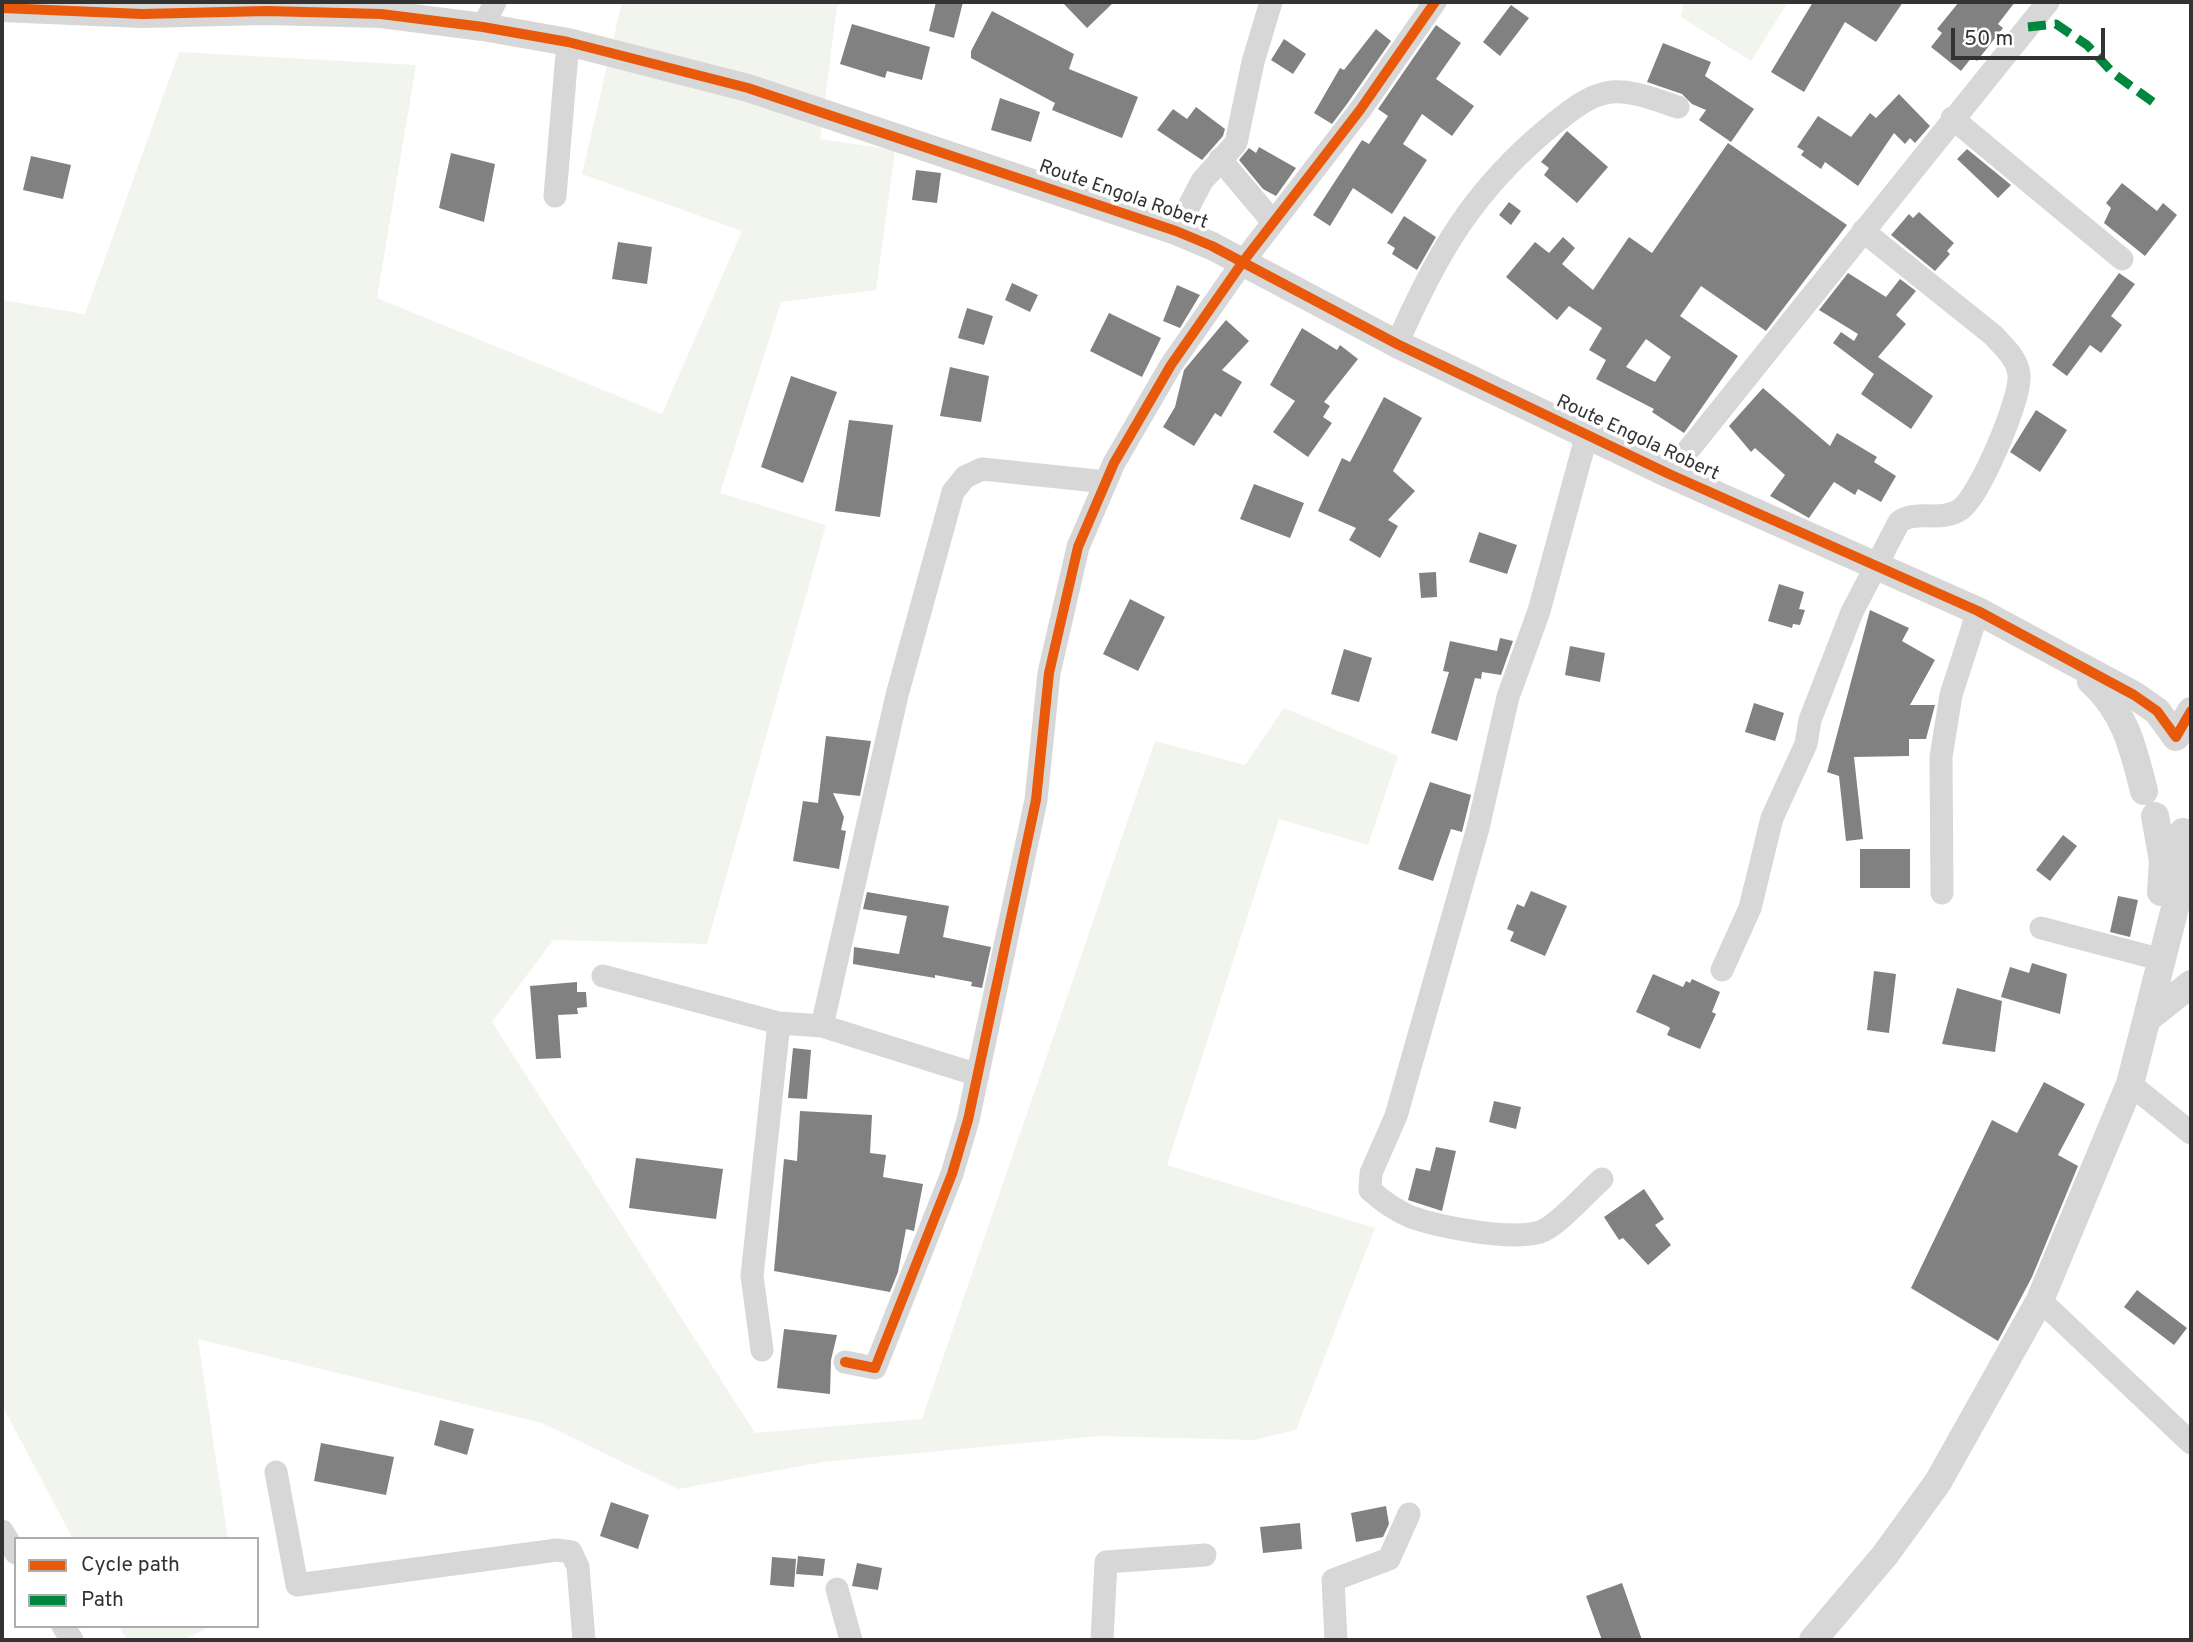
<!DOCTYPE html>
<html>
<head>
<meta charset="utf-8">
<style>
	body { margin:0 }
	#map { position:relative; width:2193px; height:1642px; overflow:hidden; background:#fff; font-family:Overpass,sans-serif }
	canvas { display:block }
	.frame { position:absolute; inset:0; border:4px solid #333; pointer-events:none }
	.legend { position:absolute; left:14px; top:1537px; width:245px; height:91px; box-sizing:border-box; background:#fff; border:2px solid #adadad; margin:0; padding:9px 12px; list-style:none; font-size:21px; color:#333 }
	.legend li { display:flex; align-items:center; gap:14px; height:35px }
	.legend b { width:35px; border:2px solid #adadad }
	.scale { position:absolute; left:1951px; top:28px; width:154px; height:32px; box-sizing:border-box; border:4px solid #333; border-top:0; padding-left:9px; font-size:21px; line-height:24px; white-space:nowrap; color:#333; -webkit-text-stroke:5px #fff; paint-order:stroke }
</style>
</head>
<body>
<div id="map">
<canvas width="2193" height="1642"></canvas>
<div class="frame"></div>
<ul class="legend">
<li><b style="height:9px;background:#e8590c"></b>Cycle path</li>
<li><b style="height:9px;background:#00873e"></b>Path</li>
</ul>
<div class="scale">50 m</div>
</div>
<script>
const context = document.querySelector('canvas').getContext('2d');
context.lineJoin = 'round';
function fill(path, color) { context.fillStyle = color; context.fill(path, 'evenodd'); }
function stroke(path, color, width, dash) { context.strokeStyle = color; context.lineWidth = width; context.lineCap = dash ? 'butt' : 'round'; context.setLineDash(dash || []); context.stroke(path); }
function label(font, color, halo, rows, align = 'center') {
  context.font = font + ' Overpass,sans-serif'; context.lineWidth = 7; context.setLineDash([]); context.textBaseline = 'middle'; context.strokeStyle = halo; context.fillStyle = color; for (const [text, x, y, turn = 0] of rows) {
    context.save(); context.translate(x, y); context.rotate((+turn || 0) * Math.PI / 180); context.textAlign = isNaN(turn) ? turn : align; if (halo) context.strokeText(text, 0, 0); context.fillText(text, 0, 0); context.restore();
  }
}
const green = new Path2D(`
	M 622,2 L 849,2 L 837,6 L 820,139 L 895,150 L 876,290 L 781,302 L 720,493 L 826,525 L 707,944 L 553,940 L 492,1022 L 755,1433 L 922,1419 L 1155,741 L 1245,765 L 1284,708 L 1398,756 L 1368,845 L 1279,819 L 1167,1165 L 1375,1228 L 1296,1430 L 1253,1440 L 1099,1436 L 822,1462 L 678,1489 L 542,1423 L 198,1339 L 228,1539 L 73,1539 L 2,1405 L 2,300 L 85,314 L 179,52 L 416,65 L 377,298 L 662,414 L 742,231 L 582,174 Z
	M 1684,2 L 1788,2 L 1751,61 L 1681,17 Z
	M 119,1626 L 211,1626 L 184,1640 L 127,1640 Z`);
const building = new Path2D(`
	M 936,2 L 963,2 L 954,38 L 929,31 Z
	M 1062,2 L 1114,2 L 1087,28 Z
	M 1813,2 L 1903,2 L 1876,42 L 1845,22 L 1804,92 L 1771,72 Z
	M 1959,2 L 2015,2 L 1998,24 L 2003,28 L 1977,61 L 1972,57 L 1961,71 L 1931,47 L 1942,33 L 1937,29 Z
	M 1511,5 L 1529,18 L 1500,56 L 1483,42 Z
	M 992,11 L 1074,54 L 1069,69 L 1138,97 L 1122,138 L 1052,110 L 1055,103 L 971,58 L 971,51 Z
	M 852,24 L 930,47 L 922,80 L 887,71 L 885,78 L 840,64 Z
	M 1436,25 L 1461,43 L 1436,79 L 1474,106 L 1452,136 L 1422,114 L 1403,144 L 1427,160 L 1392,214 L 1353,188 L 1330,226 L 1313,215 L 1362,140 L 1369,144 L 1388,116 L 1378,109 Z
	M 1376,29 L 1391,41 L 1347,104 L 1332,124 L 1314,113 L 1340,68 L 1344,70 Z
	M 1284,39 L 1306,54 L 1293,74 L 1271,60 Z
	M 1663,43 L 1711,62 L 1705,76 L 1754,109 L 1731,142 L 1699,120 L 1706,110 L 1692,104 L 1682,94 L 1647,82 Z
	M 1899,94 L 1930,126 L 1915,143 L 1910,138 L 1905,144 L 1894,133 L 1858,186 L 1825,162 L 1821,169 L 1801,155 L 1804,151 L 1797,147 L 1818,116 L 1851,137 L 1870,113 L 1876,118 Z
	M 1000,98 L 1040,112 L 1031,142 L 991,130 Z
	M 1196,107 L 1225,129 L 1223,136 L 1202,160 L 1157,130 L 1173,109 L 1187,119 Z
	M 1567,131 L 1608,167 L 1577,203 L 1544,175 L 1549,168 L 1541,162 Z
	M 1728,143 L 1847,225 L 1766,331 L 1701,286 L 1680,316 L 1738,356 L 1684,433 L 1652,412 L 1654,409 L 1596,379 L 1606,360 L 1589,350 L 1602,328 L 1569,306 L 1557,320 L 1506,277 L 1535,242 L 1549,253 L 1563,237 L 1575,248 L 1562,264 L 1593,290 L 1629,237 L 1652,253 ZM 1646,339 L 1671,357 L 1655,382 L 1626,367 Z
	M 1259,147 L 1296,168 L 1276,196 L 1263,189 L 1239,160 L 1249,148 L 1256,153 Z
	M 1967,149 L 2011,185 L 1998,198 L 1957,159 Z
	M 451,153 L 495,164 L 484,222 L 439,208 Z
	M 31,156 L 71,165 L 63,199 L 23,190 Z
	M 916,170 L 941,173 L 937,203 L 912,200 Z
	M 2122,183 L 2157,211 L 2163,203 L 2177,215 L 2145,256 L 2104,223 L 2111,208 L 2106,203 Z
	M 1509,202 L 1521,211 L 1511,225 L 1499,215 Z
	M 1919,212 L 1954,243 L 1947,251 L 1950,254 L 1935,271 L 1891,235 L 1909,214 L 1913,218 Z
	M 1404,216 L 1436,237 L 1417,270 L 1392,254 L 1395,248 L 1387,243 Z
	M 618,242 L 652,247 L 647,284 L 612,279 Z
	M 1848,273 L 1886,297 L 1900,279 L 1916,291 L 1896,315 L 1906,324 L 1878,357 L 1933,396 L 1911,429 L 1861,394 L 1874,374 L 1833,343 L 1841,332 L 1854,341 L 1858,334 L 1819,310 Z
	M 2119,273 L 2135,284 L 2111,316 L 2122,325 L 2101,353 L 2090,345 L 2067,376 L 2052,365 Z
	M 1012,283 L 1038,295 L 1030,312 L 1005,300 Z
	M 1177,285 L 1200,295 L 1180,328 L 1163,321 Z
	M 967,308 L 993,316 L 984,345 L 958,338 Z
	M 1109,313 L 1161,338 L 1142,377 L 1090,351 Z
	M 1226,320 L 1249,341 L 1222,370 L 1242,382 L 1221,417 L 1215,413 L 1194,446 L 1163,427 L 1175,407 L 1184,370 Z
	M 1302,328 L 1337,350 L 1340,345 L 1358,359 L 1324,402 L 1330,406 L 1323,417 L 1332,423 L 1308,457 L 1273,432 L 1295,401 L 1270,385 Z
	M 950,367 L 989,376 L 981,422 L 940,416 Z
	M 791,376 L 837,392 L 803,483 L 761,467 Z
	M 1763,388 L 1830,446 L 1837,433 L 1877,457 L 1874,462 L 1896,476 L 1881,502 L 1858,489 L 1855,495 L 1834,482 L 1809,518 L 1770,496 L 1785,475 L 1755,448 L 1751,452 L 1729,426 Z
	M 1384,397 L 1422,418 L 1393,471 L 1415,491 L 1388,520 L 1398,526 L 1380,558 L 1349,540 L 1356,528 L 1318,511 L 1342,458 L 1350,462 Z
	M 2036,410 L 2067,430 L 2040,472 L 2010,452 Z
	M 849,420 L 893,425 L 880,517 L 835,511 Z
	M 1254,484 L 1304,503 L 1290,538 L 1240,519 Z
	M 1479,532 L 1517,545 L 1507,574 L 1469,562 Z
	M 1436,572 L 1437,597 L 1421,598 L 1419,573 Z
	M 1779,584 L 1804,592 L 1799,609 L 1805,610 L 1800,625 L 1793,624 L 1792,628 L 1768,621 Z
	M 1130,599 L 1165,617 L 1138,671 L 1103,654 Z
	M 1870,610 L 1909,628 L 1902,641 L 1935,660 L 1910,705 L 1935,705 L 1926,739 L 1909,739 L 1909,756 L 1854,757 L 1863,839 L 1846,841 L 1839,776 L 1827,772 Z
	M 1500,638 L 1513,641 L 1501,675 L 1482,672 L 1481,679 L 1475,678 L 1457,741 L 1431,733 L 1449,672 L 1443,671 L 1450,641 L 1497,651 Z
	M 1570,646 L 1605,653 L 1600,682 L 1565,675 Z
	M 1344,649 L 1372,658 L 1359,702 L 1331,694 Z
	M 1754,703 L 1784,713 L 1775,741 L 1745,732 Z
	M 826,736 L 871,741 L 860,796 L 833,793 L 844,817 L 841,830 L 846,831 L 839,869 L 793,861 L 803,801 L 818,803 Z
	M 1430,782 L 1471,795 L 1462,832 L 1451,829 L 1433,881 L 1398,869 Z
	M 2063,835 L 2077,846 L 2050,881 L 2036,870 Z
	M 1860,849 L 1910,849 L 1910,888 L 1860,888 Z
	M 1531,891 L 1567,906 L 1545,956 L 1510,941 L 1514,932 L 1507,929 L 1517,904 L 1524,907 Z
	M 867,892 L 949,906 L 943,937 L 991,947 L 982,988 L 971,986 L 972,982 L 935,975 L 935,978 L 853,964 L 854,947 L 899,954 L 907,916 L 863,909 Z
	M 2118,896 L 2138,900 L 2130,937 L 2110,932 Z
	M 2032,963 L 2067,974 L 2060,1014 L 2001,997 L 2010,967 L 2029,973 Z
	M 1874,971 L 1896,974 L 1889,1033 L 1867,1030 Z
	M 1653,974 L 1683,987 L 1686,981 L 1690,983 L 1692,979 L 1720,992 L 1712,1012 L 1716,1014 L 1700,1049 L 1667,1035 L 1670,1028 L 1667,1026 L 1636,1012 Z
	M 577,982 L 577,992 L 586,992 L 587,1007 L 577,1008 L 578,1014 L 558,1015 L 561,1058 L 536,1059 L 530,986 Z
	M 1957,988 L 2002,1001 L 1995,1052 L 1942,1044 Z
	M 793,1048 L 811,1050 L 807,1099 L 788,1098 Z
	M 2044,1082 L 2085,1104 L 2058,1155 L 2078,1166 L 2032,1277 L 1998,1341 L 1911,1288 L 1992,1120 L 2017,1133 Z
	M 1494,1101 L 1521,1107 L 1516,1129 L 1489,1122 Z
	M 800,1111 L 872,1115 L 870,1153 L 886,1155 L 883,1177 L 923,1184 L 914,1231 L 906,1229 L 898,1272 L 890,1292 L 774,1271 L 784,1159 L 797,1161 Z
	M 1436,1147 L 1456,1151 L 1442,1211 L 1408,1200 L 1416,1168 L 1430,1171 Z
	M 636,1158 L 723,1169 L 716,1219 L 629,1208 Z
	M 1644,1189 L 1664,1219 L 1655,1225 L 1671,1245 L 1648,1265 L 1623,1238 L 1619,1240 L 1604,1217 Z
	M 2137,1290 L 2187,1328 L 2174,1345 L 2124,1307 Z
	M 784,1329 L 837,1335 L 831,1360 L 830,1394 L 777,1388 Z
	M 440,1420 L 474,1429 L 467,1455 L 434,1445 Z
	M 321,1443 L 394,1457 L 386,1495 L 314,1481 Z
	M 611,1502 L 649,1515 L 638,1549 L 600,1536 Z
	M 1386,1506 L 1389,1524 L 1383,1537 L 1356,1542 L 1351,1513 Z
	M 1300,1523 L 1302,1549 L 1263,1553 L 1260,1527 Z
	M 798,1556 L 825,1559 L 823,1576 L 796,1574 Z
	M 772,1557 L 796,1559 L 794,1587 L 770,1585 Z
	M 857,1563 L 882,1568 L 878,1590 L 852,1586 Z
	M 1622,1583 L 1642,1640 L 1602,1640 L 1586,1596 Z`);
const minor = new Path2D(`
	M 483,27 L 495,2
	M 1952,118 L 2122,259
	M 1220,159 L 1273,222
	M 555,196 L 568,42
	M 1176,231 L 1202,181 L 1236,143 L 1253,62 L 1271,2
	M 1397,344 C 1437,253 1473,190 1551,126 C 1566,114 1587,96 1606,93 C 1629,88 1656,100 1678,107
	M 1587,434 L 1539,611 L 1508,697 L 1478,828 L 1396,1116 L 1371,1173 L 1370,1190 C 1381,1200 1397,1211 1411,1217 C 1439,1227 1511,1241 1540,1232 C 1558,1226 1587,1192 1602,1179
	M 1669,474 L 2048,2
	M 1942,893 L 1941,757 L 1951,695 L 1978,611
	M 2041,928 L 2155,958
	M 1722,970 L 1750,908 L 1772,818 L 1806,744 L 1810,720 L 1852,612 L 1899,522 C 1917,509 1942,523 1961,509 C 1980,495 2021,399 2019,375 C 2018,359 2003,346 1993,335 L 1863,231
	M 603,976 L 779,1023 L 822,1026 L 978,1075
	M 822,1026 L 897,695 L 953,492 L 965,477 L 982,469 L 1106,482
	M 2130,1084 L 2191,1133
	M 2040,1300 L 2191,1443
	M 762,1350 L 752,1276 L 779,1023
	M 845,1362 L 875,1368 L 952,1174 L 968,1120 L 1036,800 L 1049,673 L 1078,547 L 1114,463 L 1171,365 L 1242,263 L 1360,110 L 1435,2
	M 276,1472 L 297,1585 L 557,1550 L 571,1552 L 578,1567 L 584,1640
	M 2,1531 L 16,1553
	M 837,1589 L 851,1640
	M 63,1626 L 72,1640
	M 1102,1640 L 1106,1562 L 1205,1555
	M 1336,1640 L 1333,1580 L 1389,1559 L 1409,1514`);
const tertiary = new Path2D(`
	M 2,8 L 142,14 L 267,11 L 381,14 L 483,27 L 568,42 L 748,88 L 1176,231 L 1212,246 L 1397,344 L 1669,474 L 1978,611 L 2134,695 L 2157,711 L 2176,737 L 2191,711
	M 2091,681 C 2125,712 2133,747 2144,791
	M 2155,816 L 2163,861 L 2161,892
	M 2148,1018 L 2191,984
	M 1813,1640 L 1885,1555 L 1938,1482 L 2040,1300 L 2130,1084 L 2177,900 L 2183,832`);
const quiet = new Path2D(`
	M 2028,27 L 2056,24 L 2087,45 L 2113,73 L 2157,105`);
const cycleway = new Path2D(`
	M 2,8 L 142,14 L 267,11 L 381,14 L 483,27 L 568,42 L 748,88 L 1176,231 L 1212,246 L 1397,344 L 1669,474 L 1978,611 L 2134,695 L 2157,711 L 2176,737 L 2191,711
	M 845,1362 L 875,1368 L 952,1174 L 968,1120 L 1036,800 L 1049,673 L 1078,547 L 1114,463 L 1171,365 L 1242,263 L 1360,110 L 1435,2`);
const streetNames = [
	["Route Engola Robert",1123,196,19],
	["Route Engola Robert",1637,439,25]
];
fill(green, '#f1f5ed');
fill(building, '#818181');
stroke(minor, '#d7d7d7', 23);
stroke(tertiary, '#d7d7d7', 28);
stroke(quiet, '#00873e', 9, [18, 9]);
stroke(cycleway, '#e8590c', 10);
label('19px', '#333', '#fff', streetNames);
</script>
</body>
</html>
